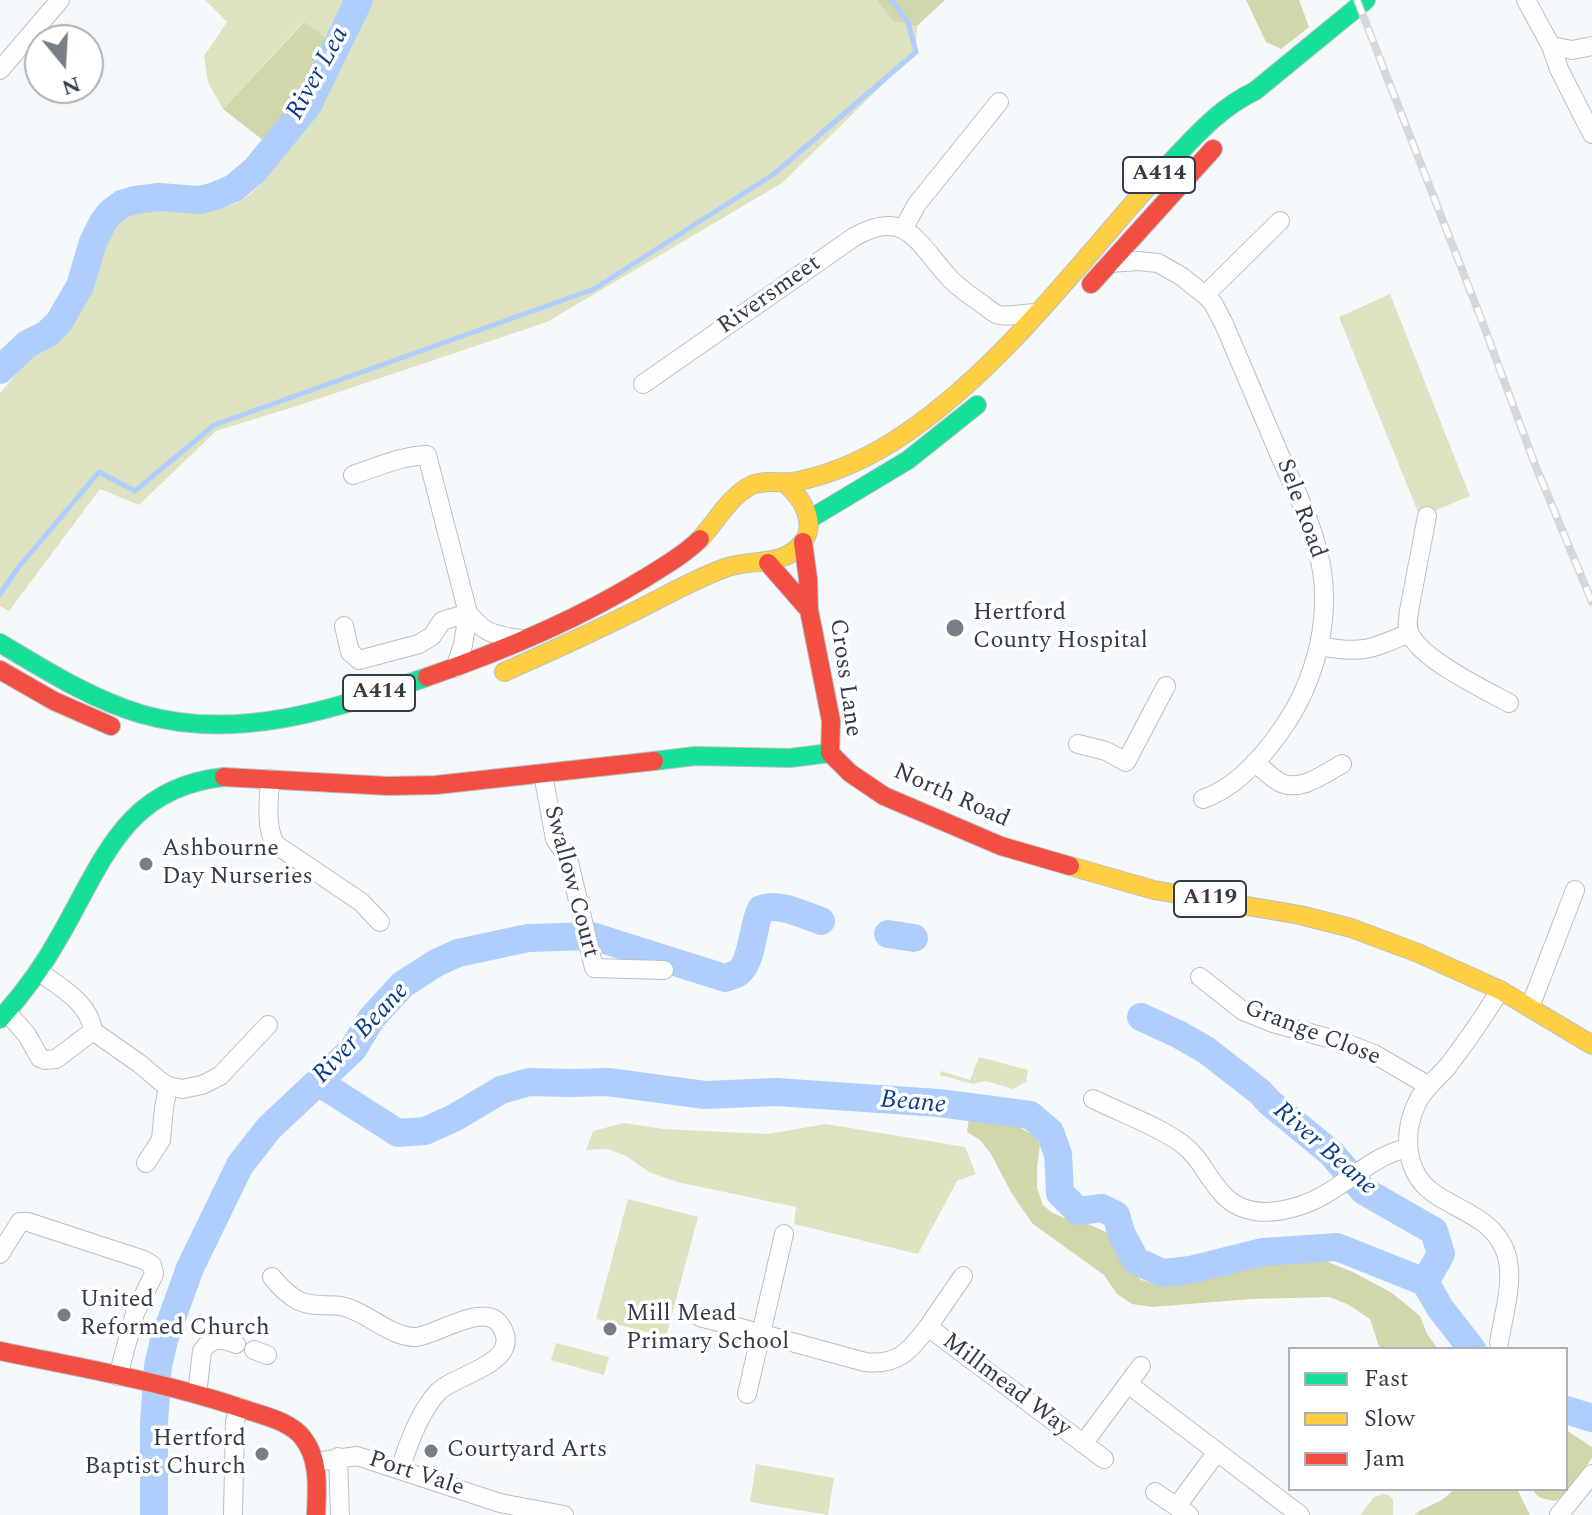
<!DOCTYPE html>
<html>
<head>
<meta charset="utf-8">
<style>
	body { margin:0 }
	#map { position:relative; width:1592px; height:1515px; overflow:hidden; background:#f6f9fc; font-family:Spectral,serif }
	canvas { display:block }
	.legend { position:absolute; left:1288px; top:1347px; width:280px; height:144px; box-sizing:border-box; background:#fff; border:2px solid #adb1b5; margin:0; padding:10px 14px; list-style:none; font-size:24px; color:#333b47 }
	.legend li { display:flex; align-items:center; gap:16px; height:40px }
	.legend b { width:40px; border:2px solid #adb1b5 }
	.north { position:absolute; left:24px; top:24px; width:80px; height:80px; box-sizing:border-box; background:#fff; border:2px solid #adb1b5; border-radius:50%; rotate:162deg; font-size:22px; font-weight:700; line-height:32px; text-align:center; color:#333b47 }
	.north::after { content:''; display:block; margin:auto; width:28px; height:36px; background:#777e86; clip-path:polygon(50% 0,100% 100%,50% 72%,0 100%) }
</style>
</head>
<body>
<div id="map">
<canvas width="1592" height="1515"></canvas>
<ul class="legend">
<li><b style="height:10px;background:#16e098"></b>Fast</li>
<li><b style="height:10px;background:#ffcf43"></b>Slow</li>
<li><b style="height:10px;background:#f24e42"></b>Jam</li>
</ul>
<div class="north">N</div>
</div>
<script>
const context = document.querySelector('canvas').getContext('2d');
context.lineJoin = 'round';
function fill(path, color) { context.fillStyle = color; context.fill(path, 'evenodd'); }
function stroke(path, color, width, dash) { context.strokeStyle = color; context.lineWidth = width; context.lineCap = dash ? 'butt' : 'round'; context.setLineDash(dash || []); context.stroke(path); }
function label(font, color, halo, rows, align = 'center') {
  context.font = font + ' Spectral,serif'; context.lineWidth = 7; context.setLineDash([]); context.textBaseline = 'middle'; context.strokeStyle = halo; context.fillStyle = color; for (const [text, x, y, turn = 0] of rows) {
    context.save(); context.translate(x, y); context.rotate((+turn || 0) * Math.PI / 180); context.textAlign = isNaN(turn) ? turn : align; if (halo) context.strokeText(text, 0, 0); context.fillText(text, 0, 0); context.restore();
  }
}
const green = new Path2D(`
	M 205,0 L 877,0 L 893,21 L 917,26 L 916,52 L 782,183 L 547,322 L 300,405 L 216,431 L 139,505 L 100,489 L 9,611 L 0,606 L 0,393 C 11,381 21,366 33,356 C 41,350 50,345 58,339 C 75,323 88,298 96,276 C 103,258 102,233 118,220 C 121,217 125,216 129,214 C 176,192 218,233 260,184 C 278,164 264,161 270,144 C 271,140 274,137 276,134 L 341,50 L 303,22 L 223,109 L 208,82 L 204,56 L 227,22 Z
	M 1390,294 L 1470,496 L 1420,517 L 1339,317 Z
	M 979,1057 L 1028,1070 L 1026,1082 L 1013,1089 L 986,1081 L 973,1084 L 940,1075 L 941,1071 L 970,1080 Z
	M 624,1123 L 663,1129 L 767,1134 L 826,1124 L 965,1147 L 976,1174 L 957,1181 L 918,1254 L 794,1224 L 796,1207 L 677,1182 L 649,1172 L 626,1156 L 608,1149 L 586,1150 L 593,1131 Z
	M 628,1199 L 698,1217 L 666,1337 L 596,1319 Z
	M 556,1343 L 609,1357 L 604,1375 L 551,1360 Z
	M 756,1464 L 834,1478 L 828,1515 L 750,1502 Z
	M 1383,1494 L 1388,1495 L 1393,1499 L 1393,1515 L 1360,1515 L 1374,1497 Z`);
const forest = new Path2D(`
	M 877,0 L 945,0 L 917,26 L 893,21 Z
	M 1246,0 L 1299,0 L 1309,27 L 1281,49 L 1266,42 Z
	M 304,22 L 342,50 L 269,145 L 223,109 Z
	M 969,1118 L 1017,1126 L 1036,1137 L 1040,1146 L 1037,1167 L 1037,1188 L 1043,1205 L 1051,1212 L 1064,1218 L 1088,1224 L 1106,1232 L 1115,1241 L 1132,1271 L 1141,1280 L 1155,1284 L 1170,1285 L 1251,1263 L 1293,1256 L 1318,1258 L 1353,1272 L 1392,1293 L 1420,1316 L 1427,1334 L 1438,1349 L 1380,1349 L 1370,1319 L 1349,1305 L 1330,1297 L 1251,1299 L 1152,1307 L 1132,1304 L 1117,1294 L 1104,1275 L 1033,1224 L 1012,1194 L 991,1154 L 980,1140 L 967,1132 Z
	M 1566,1430 L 1592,1447 L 1592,1458 L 1567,1494 L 1555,1501 C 1546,1499 1536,1499 1533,1489 L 1566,1489 Z
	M 1454,1489 L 1517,1489 L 1530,1515 L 1414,1515 C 1428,1504 1442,1504 1454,1489 Z`);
const stream = new Path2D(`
	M 0,594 L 18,568 L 99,472 L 135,491 L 214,425 L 594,289 L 774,174 L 916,52 L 908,22 L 891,0`);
const river = new Path2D(`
	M 0,370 L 27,344 L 47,334 L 59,322 L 80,286 L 93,242 L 103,222 L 111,212 L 122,204 L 135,200 L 159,197 L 200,200 L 215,196 L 234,188 L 255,170 L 308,105 L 359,0
	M 888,934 L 914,938
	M 1141,1017 L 1178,1034 L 1206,1050 L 1260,1092 L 1269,1102 L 1331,1153 L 1364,1191 L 1434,1231 L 1441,1254 L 1425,1282
	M 318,1082 L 398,1133 L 425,1131 L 454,1118 L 501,1090 L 529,1082 L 570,1083 L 608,1082 L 705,1095 L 776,1092 L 939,1103 L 1030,1115 L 1050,1132 L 1058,1154 L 1060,1193 L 1078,1211 L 1102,1208 L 1116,1215 L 1122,1235 L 1136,1261 L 1163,1273 L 1190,1270 L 1262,1252 L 1337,1247 L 1425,1282
	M 1425,1282 L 1440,1308 L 1472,1349
	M 1566,1410 L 1592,1418
	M 154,1515 L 154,1422 L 158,1366 L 164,1340 L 190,1268 L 240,1165 L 269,1128 L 353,1049 L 371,1019 L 402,985 L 436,963 L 458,953 L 528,938 L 592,936 L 725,978 C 728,977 736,974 738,973 C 753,962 752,926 761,909 C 779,902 803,915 821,921`);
const street = new Path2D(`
	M 1526,0 L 1551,46 L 1559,69 L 1592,134
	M 1551,46 L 1572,50 L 1592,46
	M 0,70 L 60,0
	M 903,229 L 917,204 L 999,102
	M 1110,263 L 1138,261 L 1158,263 L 1181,276 L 1205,295 L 1213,303 L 1224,324 C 1243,369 1262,413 1281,458 C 1294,487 1309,517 1317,548 C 1335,610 1317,681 1280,732 C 1261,759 1235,788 1203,799
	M 1205,295 L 1280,221
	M 643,384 L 854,237 C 903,209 915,238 945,273 C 954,284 966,293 978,301 C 984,305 992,313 999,315 C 1010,317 1025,313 1037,313
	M 353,475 C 377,467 401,456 427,455 L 468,613 L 463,645 L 455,668
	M 1427,516 L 1409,611 C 1408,620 1406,628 1411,636 C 1425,661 1483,689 1509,703
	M 468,613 C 486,635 493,634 520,639
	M 344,626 L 350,652 L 359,660 L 419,644 L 432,636 L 442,621 L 468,613
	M 1319,646 C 1361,654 1370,650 1409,633
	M 1078,744 L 1106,751 L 1126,762 L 1166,686
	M 1255,762 C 1263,769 1271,778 1281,783 C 1302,792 1325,773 1342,764
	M 543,774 L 555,839 L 568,858 L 594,968 L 664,970
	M 270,779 C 269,800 265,825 275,844 L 361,902 L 380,922
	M 1200,977 L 1243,1011 L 1273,1023 L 1343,1042 L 1374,1054 L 1429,1086
	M 1530,1007 L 1575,890
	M 7,1012 L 27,1035 L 40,1058 L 45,1060 L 56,1059 L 93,1031 C 90,1003 60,987 38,971
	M 93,1031 L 140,1064 L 160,1081 L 168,1086 L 182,1089 L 202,1085 L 220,1076 L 268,1025
	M 1093,1099 C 1121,1113 1156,1125 1181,1143 C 1199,1156 1206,1175 1220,1191 C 1240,1216 1271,1215 1299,1206 C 1339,1194 1367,1157 1407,1148
	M 146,1163 L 161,1140 L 164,1108 L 168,1086
	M 0,1254 L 20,1222 L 28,1222 L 144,1260 L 152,1265 L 154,1274 L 135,1313 L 118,1376
	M 272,1277 C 279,1286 288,1295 299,1301 C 312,1307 328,1304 341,1306 C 366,1311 390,1337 415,1337 C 436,1336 485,1300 501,1326 C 524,1364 454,1374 437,1393 C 419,1413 408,1444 400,1470
	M 700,1317 L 865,1362 C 897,1366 910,1351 928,1327 L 1104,1459
	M 928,1327 L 963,1276
	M 1499,1343 C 1503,1315 1515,1281 1506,1253 C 1493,1217 1459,1212 1432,1192 C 1404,1171 1403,1132 1417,1103 C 1423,1089 1438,1078 1448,1066 C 1467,1041 1484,1017 1500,990
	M 254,1350 L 267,1355
	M 1128,1384 L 1300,1515
	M 197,1394 L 202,1351 C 211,1337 221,1338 236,1344
	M 747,1394 L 784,1234
	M 1083,1444 L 1141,1366
	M 338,1457 L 340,1515
	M 315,1462 L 357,1456 L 500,1503 L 564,1515
	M 1155,1492 L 1189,1515
	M 1177,1506 L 1217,1452
	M 233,1515 L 235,1421 L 239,1407
	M 1559,1515 L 1592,1474`);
const fast = new Path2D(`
	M 1164,169 C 1193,139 1217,109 1255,91 L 1366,0
	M 808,520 L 908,460 L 977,405
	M 0,643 C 45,670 91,699 141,714 C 237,742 336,709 427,677
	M 654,761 L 695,756 L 790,758 L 830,753
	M 0,1019 C 24,993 44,965 61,934 C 104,859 126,787 224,777`);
const slow = new Path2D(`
	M 700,539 C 716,522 729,497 750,486 C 765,478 783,485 798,481 C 838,473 876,454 909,431 C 1009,361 1082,258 1164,169
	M 504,672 C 547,653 589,634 631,613 C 662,598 692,580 725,568 C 751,558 784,568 803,542 C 817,522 802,498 786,484
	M 1070,866 L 1154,890 L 1300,915 L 1351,928 L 1418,953 L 1500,990 L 1592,1045`);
const jam = new Path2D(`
	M 1091,284 L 1213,149
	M 803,542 L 808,579 L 809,610 L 831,721 L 830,753 L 850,773 L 884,796 L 1001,846 L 1070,866
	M 768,563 L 809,610
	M 0,670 L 54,701 L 111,726
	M 427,677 C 503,651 577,620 645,578 C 664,566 684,555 700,539
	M 224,777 L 388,786 L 436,785 L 654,761
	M 0,1351 C 82,1368 164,1382 244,1409 C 264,1416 290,1421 303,1438 C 320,1460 317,1489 316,1515`);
const rail = new Path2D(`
	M 1357,0 L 1482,321 L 1534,462 L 1592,602`);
const markers = [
	[955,628,10,"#777e86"],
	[146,864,8,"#777e86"],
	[64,1315,8,"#777e86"],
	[610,1329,8,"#777e86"],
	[431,1451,8,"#777e86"],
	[262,1454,8,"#777e86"]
];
const shields = [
	[1159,175,72],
	[379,693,72],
	[1210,899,72]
];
const shieldNames = [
	["A414",1159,175],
	["A414",379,693],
	["A119",1210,899]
];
const streetNames = [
	["Riversmeet",770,296,-35],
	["Sele Road",1300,509,70],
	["Cross Lane",844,678,82],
	["North Road",951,797,24],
	["Swallow Court",570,882,75],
	["Grange Close",1312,1034,21],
	["Millmead Way",1006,1386,37],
	["Port Vale",416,1475,18]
];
const poiNames = [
	["Hertford",973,614],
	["County Hospital",973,642],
	["Ashbourne",162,850],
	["Day Nurseries",162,878],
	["United",80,1301],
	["Reformed Church",80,1329],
	["Mill Mead",626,1315],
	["Primary School",626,1343],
	["Hertford",246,1440,"right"],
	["Baptist Church",246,1468,"right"],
	["Courtyard Arts",447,1451]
];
const waterNames = [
	["River Lea",319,74,-61],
	["River Beane",362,1034,-47],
	["Beane",913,1104,5],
	["River Beane",1324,1150,41]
];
fill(green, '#dde2c1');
fill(forest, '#d1d6ab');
stroke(stream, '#b0cefd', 5);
stroke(river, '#b0cefd', 28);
stroke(street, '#babfc6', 20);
stroke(fast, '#babfc6', 20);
stroke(slow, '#babfc6', 20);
stroke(jam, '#babfc6', 20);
stroke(street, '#fefeff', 18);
stroke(fast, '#16e098', 18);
stroke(slow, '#ffcf43', 18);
stroke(jam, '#f24e42', 18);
stroke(rail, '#d6d7d9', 8);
stroke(rail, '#fff', 5, [15]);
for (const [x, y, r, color] of markers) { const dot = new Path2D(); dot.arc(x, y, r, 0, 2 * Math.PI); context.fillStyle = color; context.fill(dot); stroke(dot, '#fff', 3); }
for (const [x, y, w] of shields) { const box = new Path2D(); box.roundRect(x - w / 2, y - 18, w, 36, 6); context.fillStyle = '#fff'; context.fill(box); stroke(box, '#333b47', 2); }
label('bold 22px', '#333b47', null, shieldNames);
label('24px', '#333b47', '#fff', streetNames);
label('24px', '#333b47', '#fff', poiNames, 'left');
label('italic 26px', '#0a3c87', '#fff', waterNames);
</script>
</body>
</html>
